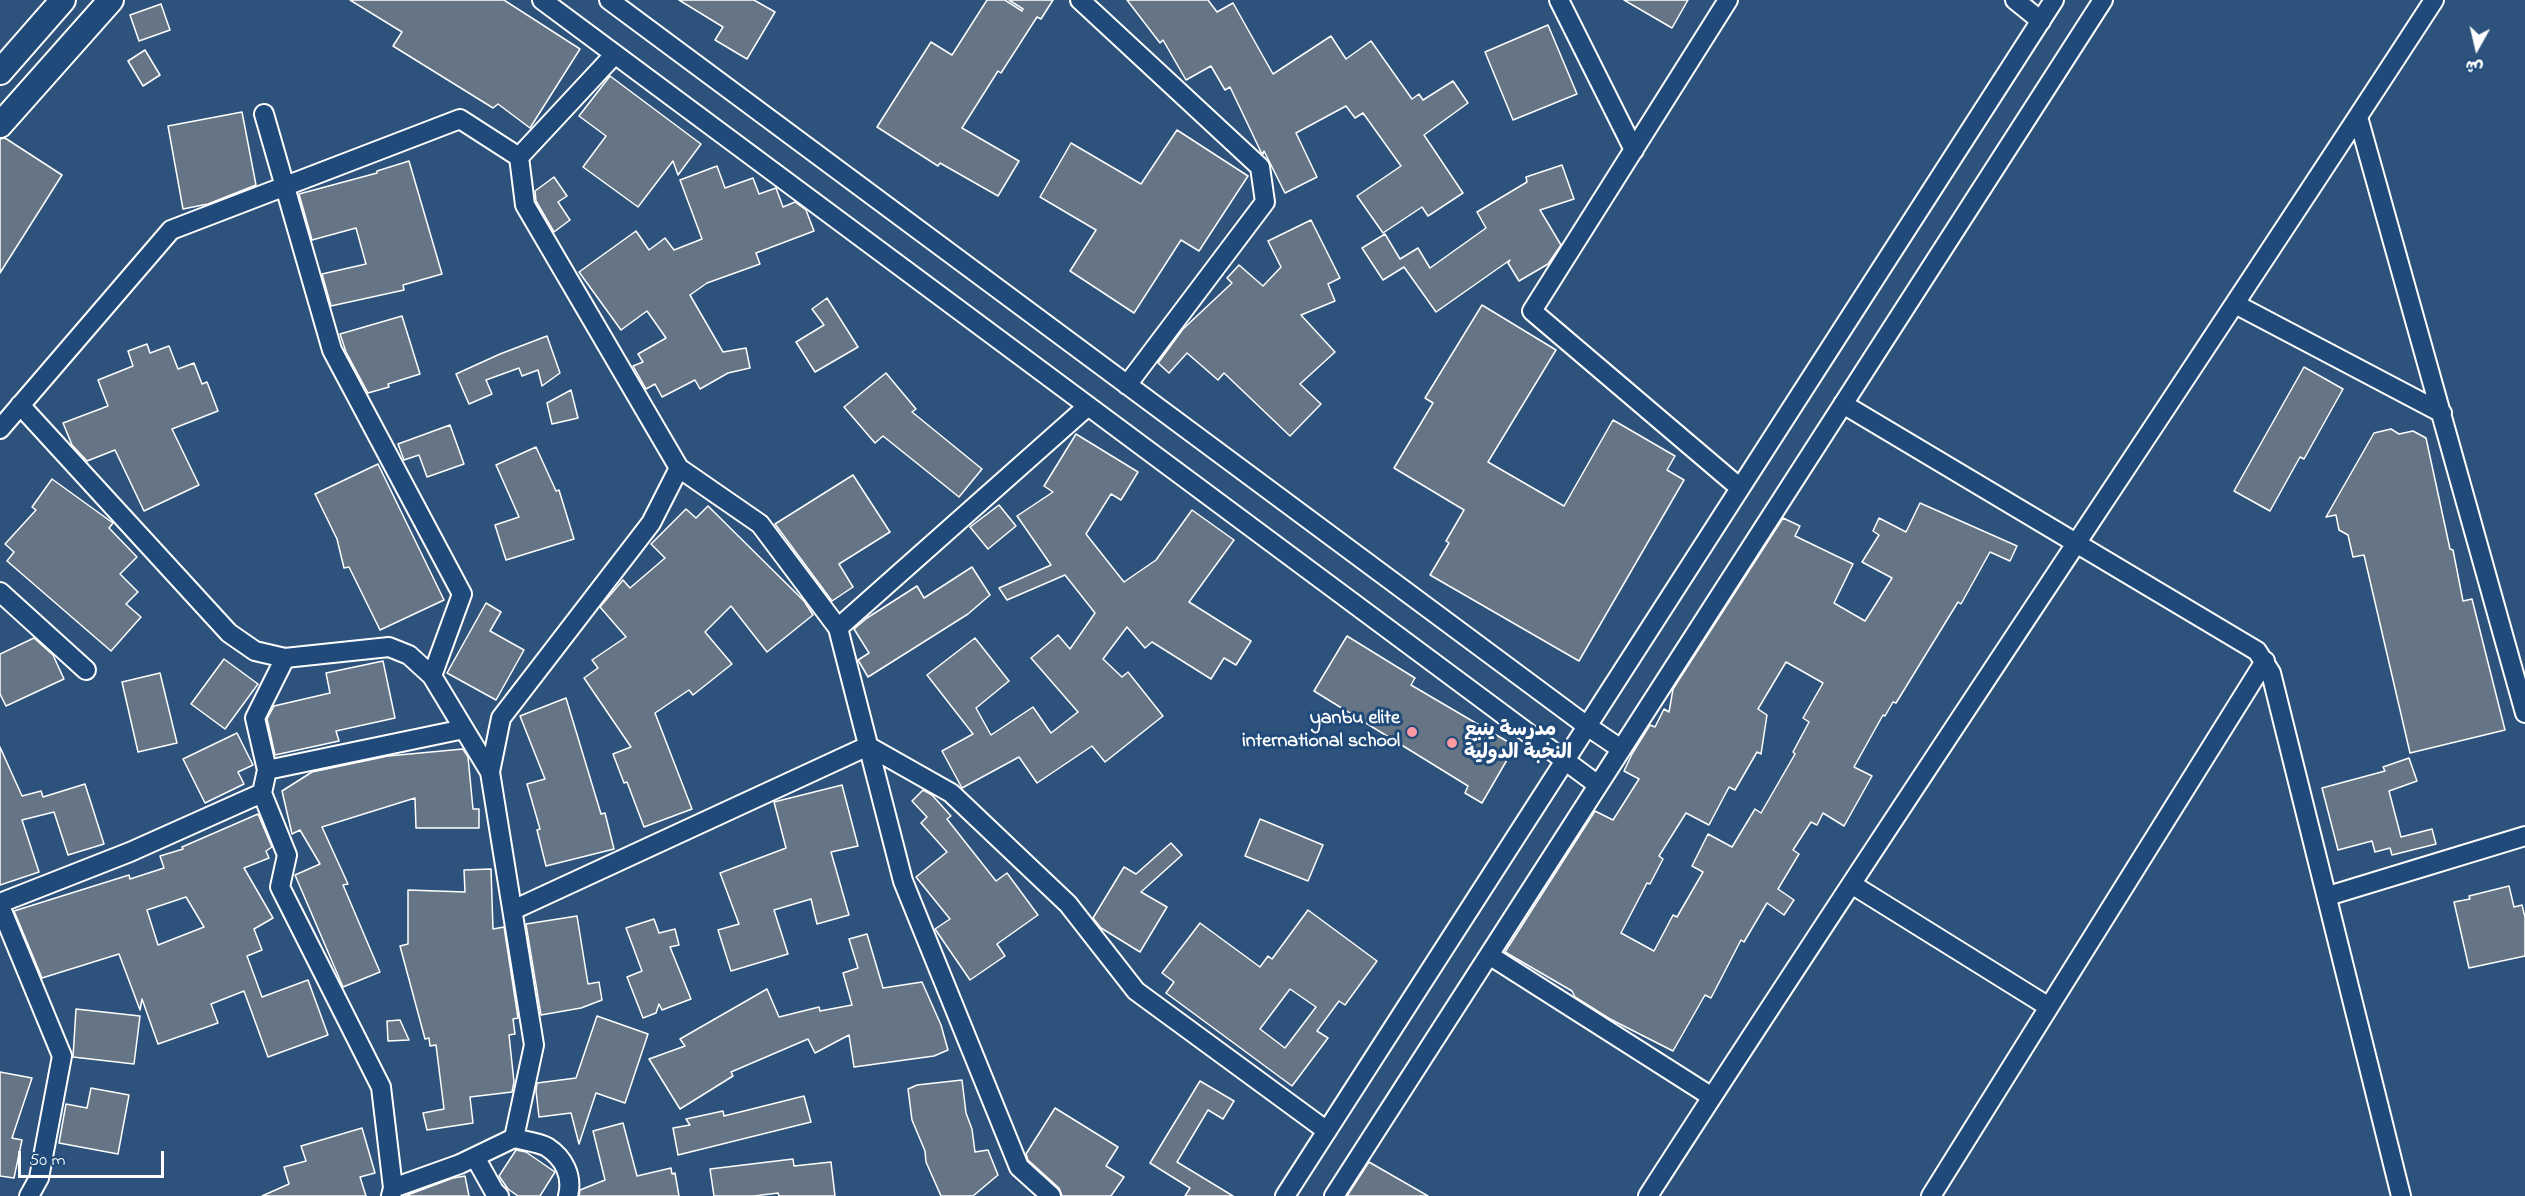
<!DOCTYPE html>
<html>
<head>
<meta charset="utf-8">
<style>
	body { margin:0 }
	#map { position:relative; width:2525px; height:1196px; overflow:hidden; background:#2d537c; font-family:"Indie Flower","Playpen Sans Arabic",sans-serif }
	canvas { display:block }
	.north { position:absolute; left:2447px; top:18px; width:60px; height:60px; -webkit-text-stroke:4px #1f4a7a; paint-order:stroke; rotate:188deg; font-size:16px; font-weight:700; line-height:24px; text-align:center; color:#fff }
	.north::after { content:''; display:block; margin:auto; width:21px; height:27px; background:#fff; clip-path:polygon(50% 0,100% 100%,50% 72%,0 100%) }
	.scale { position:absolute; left:18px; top:1151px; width:146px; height:27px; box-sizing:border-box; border:3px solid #fff; border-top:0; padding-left:8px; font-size:18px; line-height:21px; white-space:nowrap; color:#fff; -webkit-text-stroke:4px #1f4a7a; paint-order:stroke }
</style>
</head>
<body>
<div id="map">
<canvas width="2525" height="1196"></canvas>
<div class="north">ش</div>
<div class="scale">50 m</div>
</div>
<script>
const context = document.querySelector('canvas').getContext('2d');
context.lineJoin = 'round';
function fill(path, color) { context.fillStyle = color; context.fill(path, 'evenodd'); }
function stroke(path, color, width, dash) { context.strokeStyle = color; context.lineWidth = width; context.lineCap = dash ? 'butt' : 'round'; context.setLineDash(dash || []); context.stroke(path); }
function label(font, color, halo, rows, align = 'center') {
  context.font = font + ' "Indie Flower","Playpen Sans Arabic",sans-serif'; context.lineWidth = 6; context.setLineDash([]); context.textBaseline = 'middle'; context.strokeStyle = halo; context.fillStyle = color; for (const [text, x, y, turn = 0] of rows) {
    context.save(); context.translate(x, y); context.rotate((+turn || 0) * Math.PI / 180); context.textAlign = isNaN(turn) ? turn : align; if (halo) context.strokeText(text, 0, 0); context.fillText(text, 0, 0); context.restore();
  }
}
const building = new Path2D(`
	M 350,0 L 504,0 L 580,49 L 530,128 L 498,104 L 493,108 L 393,46 L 402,32 Z
	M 679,0 L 754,0 L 775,12 L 747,59 L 715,40 L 723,27 Z
	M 987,0 L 1005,0 L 1022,11 L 1023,9 L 1009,0 L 1053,0 L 1041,19 L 1037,17 L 1001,73 L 998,71 L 962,128 L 1019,161 L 998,196 L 940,163 L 938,166 L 877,127 L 931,42 L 952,55 Z
	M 1127,0 L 1208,0 L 1217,12 L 1233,3 L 1273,74 L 1331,36 L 1346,59 L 1371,41 L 1412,99 L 1419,94 L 1423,100 L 1453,81 L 1468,103 L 1424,135 L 1463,193 L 1428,216 L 1422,207 L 1383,233 L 1357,196 L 1401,166 L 1363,113 L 1355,118 L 1346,106 L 1296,133 L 1317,177 L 1285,193 L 1264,151 L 1263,154 L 1261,152 L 1230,87 L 1225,90 L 1211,66 L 1186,80 L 1163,40 L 1160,43 Z
	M 1624,0 L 1688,0 L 1672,28 Z
	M 161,4 L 170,30 L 139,41 L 130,15 Z
	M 1548,25 L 1577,94 L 1513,120 L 1485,52 Z
	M 145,50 L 160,75 L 143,86 L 128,61 Z
	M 610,76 L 701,144 L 678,175 L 673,161 L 638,207 L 583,167 L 606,136 L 579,116 Z
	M 242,112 L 256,185 L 208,204 L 183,209 L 168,126 Z
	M 1177,130 L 1248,176 L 1199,251 L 1181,240 L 1134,313 L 1070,271 L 1096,230 L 1040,197 L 1071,143 L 1141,184 Z
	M 5,138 L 62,175 L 0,273 L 0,139 Z
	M 409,161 L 442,274 L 403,285 L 404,290 L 331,306 L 322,274 L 366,264 L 356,228 L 312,240 L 299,194 L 377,173 L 377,171 Z
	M 1562,165 L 1574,199 L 1540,210 L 1561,245 L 1548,264 L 1519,281 L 1508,263 L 1510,260 L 1436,312 L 1404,267 L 1383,280 L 1362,248 L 1385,234 L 1400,259 L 1418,248 L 1430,268 L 1486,228 L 1477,212 L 1527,182 L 1526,177 Z
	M 717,166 L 725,188 L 753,178 L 759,194 L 776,188 L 783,207 L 795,202 L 806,210 L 814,231 L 756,253 L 760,264 L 707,283 L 690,295 L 723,352 L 746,348 L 750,368 L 728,373 L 700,389 L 695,380 L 662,397 L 655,384 L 646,389 L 633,366 L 643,362 L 638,354 L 666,338 L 647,311 L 621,330 L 579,272 L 636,231 L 649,250 L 665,238 L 674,250 L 702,239 L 680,180 Z
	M 554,177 L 567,196 L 558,202 L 570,220 L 554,232 L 536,201 L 535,191 Z
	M 1311,220 L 1340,278 L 1328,284 L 1335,301 L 1301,315 L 1335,352 L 1300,384 L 1321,404 L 1290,436 L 1224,373 L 1218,380 L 1187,353 L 1169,373 L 1158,363 L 1183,329 L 1232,283 L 1227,278 L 1239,265 L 1263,286 L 1281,267 L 1268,241 Z
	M 827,298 L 858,347 L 815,372 L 796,342 L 824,325 L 812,309 Z
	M 1482,305 L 1556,350 L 1488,462 L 1564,506 L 1613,420 L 1675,456 L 1667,470 L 1684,480 L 1579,661 L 1430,575 L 1449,543 L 1446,541 L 1464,510 L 1394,468 L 1433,403 L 1425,398 Z
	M 402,316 L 420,374 L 388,384 L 389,387 L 368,393 L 346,352 L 340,334 Z
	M 547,336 L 560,373 L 542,386 L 538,370 L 522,376 L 519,368 L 486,380 L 492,394 L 469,404 L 456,374 L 500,354 Z
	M 147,344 L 150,353 L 169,346 L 178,369 L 194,363 L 202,384 L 207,382 L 218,411 L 172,429 L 199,485 L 144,511 L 115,450 L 87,461 L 72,445 L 63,423 L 108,406 L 98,380 L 133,366 L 128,351 Z
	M 2304,367 L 2343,389 L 2304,459 L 2300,457 L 2270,511 L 2234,491 Z
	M 886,373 L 916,409 L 912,412 L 982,469 L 959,497 L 883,436 L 875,443 L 844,407 Z
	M 571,390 L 578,418 L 552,424 L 547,403 Z
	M 450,425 L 464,464 L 427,477 L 419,455 L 404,460 L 398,444 Z
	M 2391,429 L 2399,434 L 2413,431 L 2426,438 L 2450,549 L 2453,550 L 2463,601 L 2472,599 L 2505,730 L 2410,753 L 2364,555 L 2353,557 L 2348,535 L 2339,530 L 2336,515 L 2326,517 L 2374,433 Z
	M 1076,434 L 1138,472 L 1121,500 L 1111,494 L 1086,534 L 1124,582 L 1156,560 L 1192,510 L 1234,540 L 1189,602 L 1251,641 L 1236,665 L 1224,658 L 1211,679 L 1152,642 L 1145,648 L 1127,627 L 1103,659 L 1122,677 L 1128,672 L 1163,716 L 1105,762 L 1092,746 L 1037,783 L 1019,757 L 962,788 L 942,751 L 973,734 L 927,675 L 975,638 L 1009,681 L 976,708 L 991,735 L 1033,707 L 1051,733 L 1078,712 L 1031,658 L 1058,635 L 1070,649 L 1095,613 L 1065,575 L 1007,600 L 999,588 L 1051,565 L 1017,516 L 1053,492 L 1044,486 Z
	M 536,447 L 556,491 L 559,490 L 574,539 L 506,560 L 495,525 L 519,517 L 496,465 Z
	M 378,464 L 444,600 L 380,630 L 349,567 L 344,568 L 337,539 L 315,494 Z
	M 853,475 L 890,532 L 839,564 L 853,587 L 832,601 L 775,524 Z
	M 52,479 L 113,523 L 109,528 L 137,557 L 120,574 L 138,592 L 126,604 L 141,617 L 111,651 L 7,561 L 14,552 L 5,544 L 36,510 L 32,507 Z
	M 1920,503 L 2017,546 L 2010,561 L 1990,552 L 1961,604 L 1958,602 L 1896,703 L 1893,702 L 1885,716 L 1883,715 L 1854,767 L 1872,776 L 1844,826 L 1823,813 L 1817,825 L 1811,822 L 1793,850 L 1799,854 L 1778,889 L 1794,900 L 1784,915 L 1767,903 L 1744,942 L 1741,940 L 1711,998 L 1705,995 L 1673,1051 L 1610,1019 L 1575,997 L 1572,991 L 1505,952 L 1595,811 L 1613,820 L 1639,779 L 1624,771 L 1632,754 L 1650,725 L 1655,727 L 1664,709 L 1669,712 L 1673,689 L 1783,518 L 1800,526 L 1795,536 L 1853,564 L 1834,603 L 1865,621 L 1892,578 L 1862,562 L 1879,535 L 1873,531 L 1879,518 L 1906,532 ZM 1786,662 L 1823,683 L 1803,718 L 1809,722 L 1793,752 L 1795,754 L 1761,813 L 1755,809 L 1732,847 L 1708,834 L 1692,866 L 1703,872 L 1677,917 L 1673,915 L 1654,951 L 1621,933 L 1647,883 L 1650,884 L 1663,859 L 1659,856 L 1686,813 L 1709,825 L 1729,787 L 1735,790 L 1757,752 L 1761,754 L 1767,715 L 1758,709 Z
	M 999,505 L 1016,526 L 988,549 L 970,527 Z
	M 708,506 L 804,601 L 813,615 L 767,652 L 731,606 L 705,632 L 732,664 L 693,695 L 689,690 L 655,713 L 692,809 L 644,827 L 627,782 L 624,783 L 613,754 L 631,747 L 584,678 L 598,668 L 592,660 L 626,637 L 600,607 L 623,580 L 630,588 L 665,558 L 651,544 L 686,509 L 696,518 Z
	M 972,567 L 990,595 L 968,614 L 868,677 L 858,660 L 869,653 L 854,629 L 867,618 L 917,586 L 924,598 Z
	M 486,603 L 501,612 L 490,631 L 524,650 L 496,700 L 447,673 Z
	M 1347,636 L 1415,678 L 1411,685 L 1515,746 L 1482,803 L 1465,793 L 1468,786 L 1314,691 Z
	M 34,638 L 53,655 L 64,679 L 6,706 L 0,694 L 0,654 Z
	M 224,659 L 258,684 L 225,729 L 191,704 Z
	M 383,661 L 395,718 L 336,731 L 339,741 L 275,755 L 267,719 L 274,706 L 330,693 L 326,673 Z
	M 160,673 L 177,743 L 138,752 L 122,682 Z
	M 566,698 L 601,814 L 605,813 L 614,849 L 546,866 L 537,830 L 540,829 L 527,784 L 545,779 L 520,716 Z
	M 237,733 L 253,765 L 238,772 L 244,784 L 205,803 L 183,759 Z
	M 0,747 L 22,796 L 41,791 L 43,797 L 85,784 L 104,844 L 68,855 L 54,812 L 22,820 L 39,872 L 0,885 Z
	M 463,749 L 468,757 L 473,809 L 479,809 L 479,828 L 416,828 L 415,798 L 322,827 L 348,884 L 343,885 L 380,972 L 343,987 L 295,875 L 320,864 L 300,830 L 292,834 L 282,791 L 312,772 L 388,756 Z
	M 2409,758 L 2417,781 L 2389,791 L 2401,837 L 2432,829 L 2436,844 L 2392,855 L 2390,848 L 2375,852 L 2372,841 L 2338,850 L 2322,788 L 2385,771 L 2383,767 Z
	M 842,785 L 858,846 L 831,852 L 849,915 L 817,924 L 811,899 L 774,910 L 788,954 L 731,971 L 718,930 L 739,924 L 720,873 L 786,848 L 774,802 Z
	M 923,790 L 932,795 L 951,816 L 947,819 L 996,881 L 1007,873 L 1038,915 L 997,944 L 1005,956 L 970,980 L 935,929 L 950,919 L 916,877 L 947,852 L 921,823 L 927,817 L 912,801 Z
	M 258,814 L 272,847 L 266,851 L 269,858 L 244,868 L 273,918 L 254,929 L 262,950 L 247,956 L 262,997 L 308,980 L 328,1035 L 268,1057 L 244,991 L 211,1004 L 218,1023 L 158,1044 L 142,999 L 140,1010 L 119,954 L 42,978 L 14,911 L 129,875 L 130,879 L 164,868 L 160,856 L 183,849 L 182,847 ZM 186,897 L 204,927 L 158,945 L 147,910 Z
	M 1260,819 L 1323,845 L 1308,881 L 1245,856 Z
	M 1171,843 L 1182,855 L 1141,892 L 1167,907 L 1140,952 L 1101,928 L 1093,918 L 1124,867 L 1136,874 Z
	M 491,869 L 493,929 L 504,927 L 518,1018 L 513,1019 L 515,1034 L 509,1035 L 514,1082 L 512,1092 L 470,1097 L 473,1123 L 427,1130 L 423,1113 L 444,1109 L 436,1045 L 430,1046 L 429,1038 L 425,1039 L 400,946 L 408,944 L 408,890 L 465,892 L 464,870 Z
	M 2509,886 L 2514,907 L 2522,905 L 2525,917 L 2525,956 L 2469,968 L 2454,902 L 2470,899 L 2469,896 Z
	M 1308,910 L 1377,961 L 1345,1005 L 1339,1001 L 1317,1031 L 1328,1038 L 1292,1086 L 1166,993 L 1174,982 L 1162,973 L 1200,923 L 1260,967 L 1268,956 L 1272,959 ZM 1290,989 L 1316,1007 L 1285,1048 L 1260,1029 Z
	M 577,916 L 588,984 L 599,982 L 602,1000 L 581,1008 L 541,1015 L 526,924 Z
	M 654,919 L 659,933 L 675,929 L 679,945 L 670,947 L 691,999 L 662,1010 L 659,1004 L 656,1013 L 643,1018 L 627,977 L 642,971 L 626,928 Z
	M 867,934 L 883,988 L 922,982 L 941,1025 L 948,1050 L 934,1056 L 854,1067 L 849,1035 L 815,1053 L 808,1039 L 731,1072 L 733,1076 L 680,1109 L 649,1059 L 685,1046 L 680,1039 L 767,989 L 779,1017 L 819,1007 L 820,1011 L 852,1005 L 843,973 L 858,968 L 849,939 Z
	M 76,1009 L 140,1016 L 134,1064 L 73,1057 Z
	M 597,1016 L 648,1034 L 625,1103 L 596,1093 L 579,1144 L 571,1113 L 539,1117 L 536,1091 L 537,1083 L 576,1078 Z
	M 400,1020 L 409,1040 L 388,1041 L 387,1021 Z
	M 0,1072 L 32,1078 L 12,1138 L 22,1140 L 14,1178 L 0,1176 Z
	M 962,1080 L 966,1113 L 972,1129 L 975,1152 L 988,1150 L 998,1175 L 973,1196 L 941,1196 L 926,1162 L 925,1151 L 912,1120 L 908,1089 L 917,1085 Z
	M 1200,1081 L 1234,1101 L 1223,1119 L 1208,1110 L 1177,1162 L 1233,1196 L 1185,1196 L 1190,1188 L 1150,1163 Z
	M 91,1088 L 129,1095 L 118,1154 L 59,1143 L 66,1104 L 87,1108 Z
	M 804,1096 L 811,1122 L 678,1155 L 673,1128 L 690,1125 L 686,1119 L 723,1111 L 724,1116 Z
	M 1055,1108 L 1118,1147 L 1106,1166 L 1124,1177 L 1111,1196 L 1062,1196 L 1059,1188 L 1028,1160 L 1026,1154 Z
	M 623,1123 L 637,1176 L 671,1168 L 672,1174 L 675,1173 L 679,1196 L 579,1196 L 580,1190 L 605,1180 L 593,1131 Z
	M 362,1128 L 375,1173 L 360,1177 L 366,1196 L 262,1196 L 289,1184 L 284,1167 L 306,1161 L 301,1146 Z
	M 516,1150 L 526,1152 L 555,1172 L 540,1196 L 518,1196 L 508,1189 L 499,1176 Z
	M 793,1159 L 794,1166 L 831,1162 L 835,1196 L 779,1196 L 778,1193 L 754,1196 L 714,1196 L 710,1169 Z
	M 1369,1162 L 1428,1196 L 1347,1196 Z
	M 465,1176 L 469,1196 L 405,1196 L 453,1178 Z`);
const minor = new Path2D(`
	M 542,0 L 1598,785
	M 609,0 L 1587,726 L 1621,749
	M 1080,0 L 1260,167 L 1265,202 L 1127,385
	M 1559,0 L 1634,150
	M 1728,0 L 1532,311 L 1740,488
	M 2015,0 L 2041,21
	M 2358,117 L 2525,713
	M 2237,305 L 2442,413
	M 1843,404 L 2257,651 L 2271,673 L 2401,1196
	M 20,405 L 229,633 L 255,651 L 285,658 L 389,647 L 409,655 L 432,676 L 462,594 L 332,350 L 264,114
	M 0,429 L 171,230 L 460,119 L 519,157 L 615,54
	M 679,468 L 760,524 L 838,628 L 903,881 L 1019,1167 L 1051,1196
	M 0,592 L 86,670
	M 838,628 L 1088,406
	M 285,658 L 255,718 L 267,770 L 464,729
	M 267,770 L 262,793 L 287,855 L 280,887 L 381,1087 L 393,1188
	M 490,772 L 501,718 L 651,523 L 679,468 L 525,205 L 519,157
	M 1853,885 L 2049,1007
	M 2328,896 L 2525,836
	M 0,903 L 130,852 L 262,793
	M 0,906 L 62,1056 L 39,1178 L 29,1196
	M 513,910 L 868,746 L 951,793 L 1068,904 L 1136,991 L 1327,1131
	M 1489,955 L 1712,1097
	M 514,1138 C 524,1141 538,1142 547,1147 C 564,1158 573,1176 568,1196
	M 475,1157 L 494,1191 L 499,1196
	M 391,1196 L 393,1188 L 460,1164 L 514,1138 L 534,1045 L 490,772 L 432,676
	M 1285,1196 L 2054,0
	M 1334,1196 L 2103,0
	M 1648,1196 C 1906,795 2174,400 2434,0
	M 1931,1196 L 2265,661`);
const secondary = new Path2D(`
	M 0,72 L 63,0
	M 0,125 L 111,0`);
const markers = [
	[1412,732,6,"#ff9aa2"],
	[1452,743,6,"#ff9aa2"]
];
const poiNames = [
	["yanbu elite",1400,720],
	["international school",1400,743],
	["مدرسة ينبع",1464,732,"left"],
	["النخبة الدولية",1464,755,"left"]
];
fill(building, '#657585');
stroke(building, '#fff', 1.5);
stroke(minor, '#fff', 22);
stroke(secondary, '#fff', 28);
stroke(minor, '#1f4a7a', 18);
stroke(secondary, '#1f4a7a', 24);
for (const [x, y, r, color] of markers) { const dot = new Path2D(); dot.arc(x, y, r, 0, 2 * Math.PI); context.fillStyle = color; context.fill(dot); stroke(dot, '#1f4a7a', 2); }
label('bold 20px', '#fff', '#1f4a7a', poiNames, 'right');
</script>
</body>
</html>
